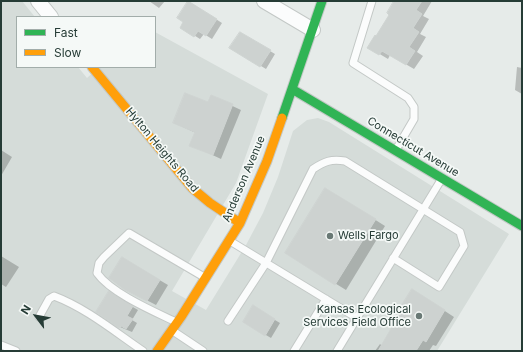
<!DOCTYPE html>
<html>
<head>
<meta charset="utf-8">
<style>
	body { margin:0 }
	#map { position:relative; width:523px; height:352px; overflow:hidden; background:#e6ebe9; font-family:Inter,sans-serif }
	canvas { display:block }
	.frame { position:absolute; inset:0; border:2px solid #263c36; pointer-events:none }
	.legend { position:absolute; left:16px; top:16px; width:140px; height:52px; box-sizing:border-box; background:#f5f9f7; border:1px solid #a2adaa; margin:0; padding:5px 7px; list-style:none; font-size:12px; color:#263c36 }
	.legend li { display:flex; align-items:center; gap:8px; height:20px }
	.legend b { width:20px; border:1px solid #a2adaa }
	.north { position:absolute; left:16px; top:296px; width:40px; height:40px; -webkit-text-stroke:3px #f5f9f7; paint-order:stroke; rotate:302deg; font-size:11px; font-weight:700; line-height:16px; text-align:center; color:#263c36 }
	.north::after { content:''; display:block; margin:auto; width:14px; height:18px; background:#263c36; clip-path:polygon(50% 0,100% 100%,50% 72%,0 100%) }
</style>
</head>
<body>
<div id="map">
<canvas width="523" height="352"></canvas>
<div class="frame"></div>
<ul class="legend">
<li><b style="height:5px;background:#30b455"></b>Fast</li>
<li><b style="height:5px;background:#ff9f0a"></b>Slow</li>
</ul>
<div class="north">N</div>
</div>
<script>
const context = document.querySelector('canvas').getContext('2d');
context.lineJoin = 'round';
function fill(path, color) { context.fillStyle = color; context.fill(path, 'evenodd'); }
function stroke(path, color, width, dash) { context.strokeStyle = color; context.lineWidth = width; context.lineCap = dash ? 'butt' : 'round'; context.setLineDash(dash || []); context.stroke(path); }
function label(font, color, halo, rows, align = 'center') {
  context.font = font + ' Inter,sans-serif'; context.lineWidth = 3.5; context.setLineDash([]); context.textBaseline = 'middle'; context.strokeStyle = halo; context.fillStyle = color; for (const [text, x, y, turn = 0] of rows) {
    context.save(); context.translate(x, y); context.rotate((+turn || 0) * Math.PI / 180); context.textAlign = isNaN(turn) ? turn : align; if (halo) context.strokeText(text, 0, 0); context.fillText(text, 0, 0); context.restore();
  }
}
const built = new Path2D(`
	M 1,1 L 22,1 L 35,17 L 17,17 L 17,67 L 78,67 L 87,78 L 99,67 L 155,67 L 155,32 L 268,94 L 236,183 L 172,291 L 206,310 L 246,245 L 263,213 L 278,177 L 293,131 L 307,120 L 318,118 L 329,122 L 509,234 L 437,351 L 1,351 Z`);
const shadow = new Path2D(`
	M 149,1 L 165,1 L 159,8 Z
	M 395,1 L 432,1 L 423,16 L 429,19 L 420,34 L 426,37 L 417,52 L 423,56 L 414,69 L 390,55 L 388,59 L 368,47 L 377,38 L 391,15 Z
	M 189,2 L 222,23 L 212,39 L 204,34 L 200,39 L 181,27 L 185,22 Z
	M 240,33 L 275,54 L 266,69 L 231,48 Z
	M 517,67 L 522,68 L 522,94 L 515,90 Z
	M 211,96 L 241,110 L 221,159 L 191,145 L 196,133 L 174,123 L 208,104 Z
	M 1,150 L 12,157 L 1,176 Z
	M 336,195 L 385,226 L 346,290 L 286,253 Z
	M 1,256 L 19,267 L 6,287 L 1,284 Z
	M 122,258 L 168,285 L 156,305 L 125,289 Z
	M 109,293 L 138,310 L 132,320 L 137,323 L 132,332 L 120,327 Z
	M 422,296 L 454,317 L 436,346 L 433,345 L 429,351 L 375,351 L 380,344 L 382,346 L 397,322 Z
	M 253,307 L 280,323 L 271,338 L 244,322 Z`);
const building = new Path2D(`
	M 188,1 L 217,19 L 206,36 L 198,31 L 194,37 L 180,28 L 183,22 L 177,18 Z
	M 394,1 L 422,1 L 416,10 L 422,14 L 413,28 L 419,32 L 409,47 L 415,51 L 406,65 L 382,51 L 379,55 L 367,48 L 375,35 L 376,36 L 389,15 L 387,13 Z
	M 240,32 L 271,50 L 260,67 L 229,48 Z
	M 185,93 L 208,102 L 211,95 L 233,104 L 213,155 L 189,146 L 195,132 L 173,123 Z
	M 325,188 L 376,219 L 335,285 L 285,253 Z
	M 122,257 L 160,280 L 147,301 L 125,290 L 109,278 Z
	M 412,289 L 445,310 L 426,342 L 423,340 L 416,351 L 378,351 L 395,322 L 392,321 Z
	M 109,291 L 133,306 L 127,316 L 133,319 L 126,329 L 121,326 L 119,328 L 96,312 Z
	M 253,305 L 275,319 L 265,336 L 243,322 Z`);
const lane = new Path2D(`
	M 372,1 L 353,63 L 408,98 L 414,107 L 414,119 L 397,148
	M 230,241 L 357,318 L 441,180
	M 39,317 L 49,299 L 54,296 C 86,308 115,332 143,351
	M 228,321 L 266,263 L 313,169 C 325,161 331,159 345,161 L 460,232 L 464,246 L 439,287 L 393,258
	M 176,322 C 153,311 111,293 97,273 L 99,263 L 104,257 L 129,233 L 204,277
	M 173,331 L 203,351
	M 1,345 L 16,351
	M 294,351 L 326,299
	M 337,351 L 357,318`);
const street = new Path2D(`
	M 38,1 L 51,17
	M 264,1 L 313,30`);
const fast = new Path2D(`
	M 292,89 L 522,226
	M 282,118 L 322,1`);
const slow = new Path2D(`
	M 92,67 L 192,188 L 210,203 L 240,223
	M 157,351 L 181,317 L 240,223 L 267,161 L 282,118`);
const markers = [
	[330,236,4,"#697975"],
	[419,316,4,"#697975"]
];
const streetNames = [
	["Connecticut Avenue",413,147,31],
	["Hylton Heights Road",162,150,50],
	["Anderson Avenue",244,179,-67]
];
const poiNames = [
	["Wells Fargo",338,236],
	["Kansas Ecological",411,310,"right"],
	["Services Field Office",411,323,"right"]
];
fill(built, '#d5dcd9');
fill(shadow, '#0003');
fill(building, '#cdd2d0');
stroke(building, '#cfd4d2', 1);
stroke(lane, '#c3c8c6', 9);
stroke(street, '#c3c8c6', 16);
stroke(fast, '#c3c8c6', 11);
stroke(slow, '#c3c8c6', 11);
stroke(lane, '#fbfcfc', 7);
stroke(street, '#fbfcfc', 14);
stroke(fast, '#30b455', 9);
stroke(slow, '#ff9f0a', 9);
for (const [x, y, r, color] of markers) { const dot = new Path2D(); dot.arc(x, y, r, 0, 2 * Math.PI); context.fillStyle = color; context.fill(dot); stroke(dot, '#f5f9f7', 1.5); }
label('11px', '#263c36', '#f5f9f7', streetNames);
label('11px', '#263c36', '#f5f9f7', poiNames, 'left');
</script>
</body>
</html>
